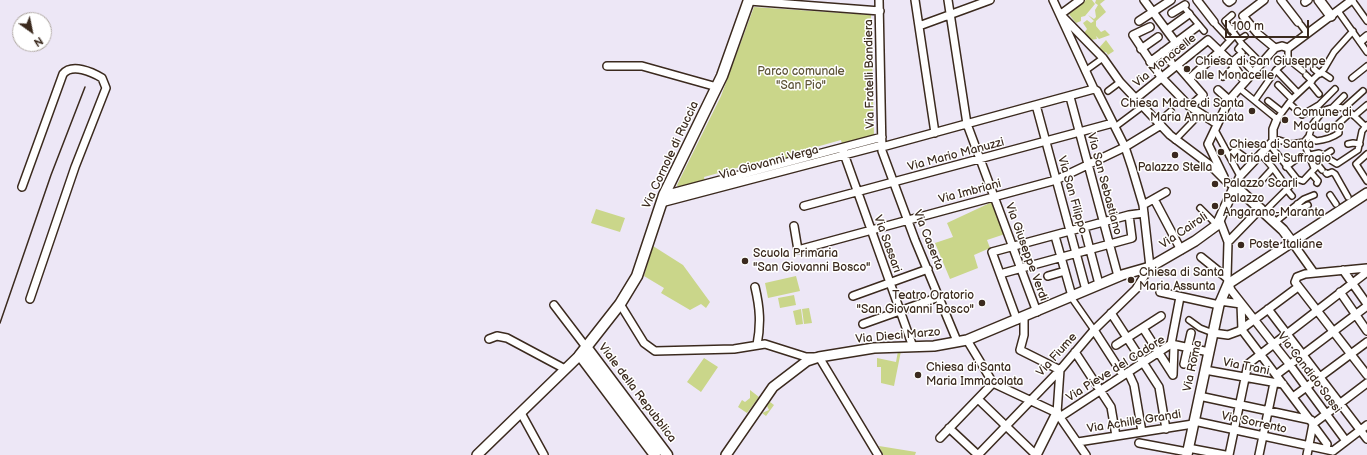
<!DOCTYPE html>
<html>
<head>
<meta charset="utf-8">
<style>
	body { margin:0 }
	#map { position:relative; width:1367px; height:455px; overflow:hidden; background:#ede7f6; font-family:"Balsamiq Sans",sans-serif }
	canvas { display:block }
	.north { position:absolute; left:12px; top:12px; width:40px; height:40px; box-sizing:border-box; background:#fff; border:1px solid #b1aaa5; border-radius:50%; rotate:147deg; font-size:11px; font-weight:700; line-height:16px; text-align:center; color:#3b2a1e }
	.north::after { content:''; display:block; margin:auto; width:14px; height:18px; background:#3b2a1e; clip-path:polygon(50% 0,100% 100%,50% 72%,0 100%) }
	.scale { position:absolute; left:1225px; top:20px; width:84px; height:18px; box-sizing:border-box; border:2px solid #3b2a1e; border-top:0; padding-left:5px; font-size:12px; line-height:14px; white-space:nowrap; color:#3b2a1e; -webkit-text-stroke:3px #fff; paint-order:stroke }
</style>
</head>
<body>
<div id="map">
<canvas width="1367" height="455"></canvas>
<div class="north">N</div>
<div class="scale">100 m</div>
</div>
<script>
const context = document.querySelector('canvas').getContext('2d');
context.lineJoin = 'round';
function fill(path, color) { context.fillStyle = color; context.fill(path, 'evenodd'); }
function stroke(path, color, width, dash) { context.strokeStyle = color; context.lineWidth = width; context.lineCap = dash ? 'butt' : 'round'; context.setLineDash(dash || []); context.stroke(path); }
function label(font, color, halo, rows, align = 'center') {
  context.font = font + ' "Balsamiq Sans",sans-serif'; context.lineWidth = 3; context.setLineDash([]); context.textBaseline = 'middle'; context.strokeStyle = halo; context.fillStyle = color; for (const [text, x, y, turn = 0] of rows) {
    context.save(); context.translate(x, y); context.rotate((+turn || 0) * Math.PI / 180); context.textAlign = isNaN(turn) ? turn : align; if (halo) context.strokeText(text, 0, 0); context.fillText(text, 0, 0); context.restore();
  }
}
const green = new Path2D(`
	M 1086,0 L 1092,0 L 1095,4 L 1085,16 L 1081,17 L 1081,21 L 1076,23 L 1068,13 Z
	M 1096,0 L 1105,0 L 1100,4 L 1106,12 L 1096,21 L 1096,26 L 1101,32 L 1105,30 L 1110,35 L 1099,39 L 1096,36 L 1097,39 L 1090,40 L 1084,33 L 1087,29 L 1083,23 L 1087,20 L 1091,23 L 1094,21 L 1088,15 L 1094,19 L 1096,17 L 1095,10 L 1098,5 L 1095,3 Z
	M 754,7 L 871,15 L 874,136 L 842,144 L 841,140 L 791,154 L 792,158 L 788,159 L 783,156 L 770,159 L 767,164 L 763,165 L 762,161 L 704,177 L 705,181 L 678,187 L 677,185 L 721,96 Z
	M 1106,40 L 1114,51 L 1108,55 L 1106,52 L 1102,54 L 1098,49 Z
	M 992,202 L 1005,234 L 987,240 L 990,248 L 974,255 L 978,268 L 950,279 L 935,243 L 953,237 L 947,223 Z
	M 596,209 L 625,218 L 620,232 L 591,223 Z
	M 653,246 L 683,265 L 710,302 L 706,308 L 701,304 L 690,310 L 661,293 L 664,288 L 644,276 Z
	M 796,276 L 800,291 L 768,298 L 765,283 Z
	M 794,295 L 796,305 L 780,308 L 778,298 Z
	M 809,308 L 812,323 L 804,324 L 802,309 Z
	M 801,309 L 803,324 L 796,325 L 793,311 Z
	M 898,351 L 901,351 L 894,386 L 881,383 L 881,367 L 877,367 L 877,358 L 896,362 Z
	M 704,358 L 718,367 L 701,392 L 687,382 Z
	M 750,390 L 759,397 L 747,413 L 738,407 L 742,400 L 745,402 L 750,398 Z
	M 770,402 L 774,405 L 766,416 L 762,413 L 769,410 L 767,406 Z
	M 879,446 L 916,452 L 915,455 L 883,455 Z`);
const pedestrianTunnel = new Path2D(`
	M 1298,158 L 1305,153`);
const pedestrian = new Path2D(`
	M 1352,0 L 1367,21
	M 1183,6 L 1204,31
	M 1338,11 L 1367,52
	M 1232,15 L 1225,21 L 1242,44 L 1261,63
	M 1216,25 L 1230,40
	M 1301,25 L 1307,33
	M 1231,30 L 1246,20
	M 1239,40 L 1245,36
	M 1220,51 L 1235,35
	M 1238,56 L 1253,72
	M 1288,59 L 1303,71
	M 1231,62 L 1242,53 L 1238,49 L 1242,44
	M 1314,69 L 1320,74
	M 1276,70 L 1298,93
	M 1085,71 L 1103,58
	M 1321,72 L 1330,78
	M 1306,75 L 1312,81
	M 1223,77 L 1234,67
	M 1352,78 L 1367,66
	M 1310,83 L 1319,94
	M 1278,85 L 1292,99
	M 1239,88 L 1277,119 L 1292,99 L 1324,69 L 1334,52 L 1353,31
	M 1108,91 L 1120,82
	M 1255,100 L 1276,70 L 1288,59 L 1288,48
	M 1268,101 L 1282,112
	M 1289,103 L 1302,115 L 1319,105 L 1335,89
	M 1333,107 L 1344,96
	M 1344,108 L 1363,91
	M 1323,111 C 1345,101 1349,112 1366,127
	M 1354,116 L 1367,105
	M 1158,122 L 1171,111
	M 1115,127 L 1143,106
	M 1215,130 L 1240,176
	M 1309,136 L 1316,141 C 1325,140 1332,138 1339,133 L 1338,124 L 1350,113
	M 1175,140 L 1201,113
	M 1273,141 L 1279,140 L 1291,144 L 1304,142 L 1309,136 L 1312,125 L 1323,111
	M 1348,144 L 1353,143 L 1360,144
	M 1270,145 L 1297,179
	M 1306,148 L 1314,168
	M 1261,154 L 1273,168 L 1262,180
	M 1367,154 L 1356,164 L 1367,181
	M 1310,155 L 1319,153 L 1337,164 L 1358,150 L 1362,131 L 1367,125
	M 1229,156 L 1235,150 L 1253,163
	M 1323,156 L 1331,151
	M 1286,167 L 1298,158
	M 1273,168 L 1283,182
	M 1311,173 L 1318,181 L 1317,183
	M 1326,173 L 1327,174 L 1332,172 L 1335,174 L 1348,197
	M 1287,190 L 1292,196
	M 1330,195 L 1336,204
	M 1297,204 L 1302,208 L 1308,205
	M 1200,208 L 1217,225
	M 1264,212 L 1297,179 L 1303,181 L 1318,165 L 1322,170
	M 1275,222 L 1304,199 L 1314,195
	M 1071,297 L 1094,330
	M 1189,320 L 1200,328 L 1213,333`);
const minor = new Path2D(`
	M 879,0 L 882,151 L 915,240 L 957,341
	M 915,0 L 935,133
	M 948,0 L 967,124 L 1037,312
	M 1144,0 L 1176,43
	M 1197,0 L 1214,22
	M 1227,0 L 1229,2 L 1232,0
	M 1264,0 L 1243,16 L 1258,34 L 1275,48
	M 1281,0 L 1298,22
	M 749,1 L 880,11
	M 1305,2 L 1308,0
	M 1172,13 L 1185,5
	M 1061,14 L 1080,0
	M 1062,16 L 1103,58 L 1120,82 L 1170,135 L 1210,165 L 1227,182 L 1235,186 L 1240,176 L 1273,141 L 1273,129 L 1277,119
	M 1139,21 L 1171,0
	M 919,26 L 990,0
	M 1150,27 L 1133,35 L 1161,77 L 1189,106 L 1217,124
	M 1167,30 L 1189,14
	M 1361,41 L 1367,36
	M 1141,49 L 1158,37
	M 1163,52 L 1171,62
	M 1150,62 L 1198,26
	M 1177,65 L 1203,95 L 1191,106
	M 607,66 L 642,66 L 717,87
	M 1189,79 L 1220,51
	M 1218,90 L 1229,100
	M 1070,97 L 1118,276
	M 1135,99 L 1208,40 L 1231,62 L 1245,82
	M 1036,105 L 1086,290
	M 882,147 L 1094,89
	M 843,151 L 913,347
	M 1224,177 L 1208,144 L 1229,100 L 1275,48 L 1282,46 L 1288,48 L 1352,0
	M 22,187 L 63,74 C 72,63 92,72 102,78 L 106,88 L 75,167 L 30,299
	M 664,195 L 882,137
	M 1154,199 L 1181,250
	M 661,203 L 882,145
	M 1143,205 L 1166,192
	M 804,206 L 1113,123
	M 1220,221 L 1228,242 L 1227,278 L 1231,290 L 1290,365 L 1346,441
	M 794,226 L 798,250 L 1056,180 L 1125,147 L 1161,125
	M 1084,227 L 1099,284
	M 1055,236 L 1072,296
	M 1228,242 L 1261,208
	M 1292,242 L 1314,273
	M 1201,257 L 1227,278
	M 1367,268 L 1305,274 L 1297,277 L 1295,282 L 1367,375
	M 1343,270 L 1367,304
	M 1000,274 L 1132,238 L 1129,215
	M 1048,276 L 1065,271
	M 755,287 C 760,308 761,324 757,345
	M 1160,292 L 1219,305
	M 1340,292 L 1367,331
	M 853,296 L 928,269
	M 1220,301 L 1241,304 L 1242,330
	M 620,304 L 644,343 L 655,351 L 734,349 L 765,344 L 806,357 L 819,357 L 878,455
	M 554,305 L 586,347
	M 1268,309 L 1367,439
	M 1111,313 L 1159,387 L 1166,429
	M 1024,317 L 1024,335 L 1020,350 L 1060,370
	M 1017,320 L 992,252 L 1129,215 L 1144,213
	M 863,324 L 939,297
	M 1143,328 L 1173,375 L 1174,345
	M 1094,330 L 1123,375
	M 1242,330 L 1313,424
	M 1213,333 L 1228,335 L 1239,331 L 1298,287
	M 489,339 L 497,336 L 507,338 L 565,369
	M 967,340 L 993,383 L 1057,413 L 1086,455
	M 1171,344 L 1180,297
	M 1116,345 L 1161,316
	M 1075,352 L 1111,407 L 1116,436
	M 1184,364 L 1191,333
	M 1205,370 L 1283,384
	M 1128,372 L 1134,385 L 1142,432
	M 1276,375 L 1367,306
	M 1199,396 L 1311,420
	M 1293,397 L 1367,342
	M 978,399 L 1036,455
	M 521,413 L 544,455
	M 1057,413 L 1060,370
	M 1059,416 L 1063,415 L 1171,344 L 1209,352
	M 1194,421 L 1333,451
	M 1313,424 L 1367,383
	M 1313,425 L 1327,444 L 1326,449
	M 949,428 L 978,455
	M 940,438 L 993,383
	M 1078,442 L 1193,424
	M 1139,443 L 1187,452
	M 1188,448 L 1225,455
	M 1333,451 L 1367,425
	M 978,455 L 1060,370 L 1094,330 L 1136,289 L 1150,267 L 1143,205 L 1132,168 L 1125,147 L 1097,91 L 1094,89 L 1053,0
	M 1229,455 L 1248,364 L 1367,272
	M 1259,455 L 1274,383
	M 1307,455 L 1313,424`);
const tertiary = new Path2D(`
	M 1319,0 L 1331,16
	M 477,455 L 580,355
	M 726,455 L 773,387 L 807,361 L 819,357 L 874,348 L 934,346 L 967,340 L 1122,275 L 1150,267 L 1195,241 L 1217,225 L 1235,186 L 1283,230 L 1292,242
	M 1036,455 L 1057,413
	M 1187,455 L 1219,305 L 1228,284 L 1367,193`);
const secondary = new Path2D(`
	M 586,347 L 667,455
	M 655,455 L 580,355 L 620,304 L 637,276 L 664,195 L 722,76 L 749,0`);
const rail = new Path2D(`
	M 0,323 L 51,175 L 85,87`);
const markers = [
	[1187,69,4,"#3b2a1e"],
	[1252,111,4,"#3b2a1e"],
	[1285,120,4,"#3b2a1e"],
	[1221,152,4,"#3b2a1e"],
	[1175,155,4,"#3b2a1e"],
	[1215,184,4,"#3b2a1e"],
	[1215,206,4,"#3b2a1e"],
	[1241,245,4,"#3b2a1e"],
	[745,261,4,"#3b2a1e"],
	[1131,280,4,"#3b2a1e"],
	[982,303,4,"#3b2a1e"],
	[918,375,4,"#3b2a1e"]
];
const streetNames = [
	["Via Monacelle",1165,61,-39],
	["Via Fratelli Bandiera",870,74,-91],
	["Via Cornole di Ruccia",671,155,-65],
	["Via Mario Manuzzi",956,155,-15],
	["Via Giovanni Verga",769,163,-15],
	["Via San Sebastiano",1104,184,75],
	["Via Imbriani",970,192,-15],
	["Via San Filippo",1072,195,74],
	["Via Cairoli",1184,231,-34],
	["Via Caserta",928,240,68],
	["Via Sassari",887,244,70],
	["Via Giuseppe Verdi",1026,252,70],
	["Via Dieci Marzo",898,336,-5],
	["Via Fiume",1057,355,-48],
	["Via Roma",1193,366,-78],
	["Via Trani",1246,367,11],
	["Via Pieve del Cadore",1116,369,-32],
	["Via Candido Sassi",1309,373,53],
	["Viale della Repubblica",637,393,53],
	["Via Achille Grandi",1134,422,-9],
	["Via Sorrento",1254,423,12]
];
const poiNames = [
	["Chiesa di San Giuseppe",1195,62],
	["alle Monacelle",1195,76],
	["Chiesa Madre di Santa",1244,104,"right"],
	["Maria Annunziata",1244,118,"right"],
	["Comune di",1293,113],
	["Modugno",1293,127],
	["Chiesa di Santa",1229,145],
	["Maria del Suffragio",1229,159],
	["Palazzo Stella",1175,168,"center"],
	["Palazzo Scarli",1223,184],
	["Palazzo",1223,199],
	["Angarano-Maranta",1223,213],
	["Poste Italiane",1249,245],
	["Scuola Primaria",753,254],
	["\"San Giovanni Bosco\"",753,268],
	["Chiesa di Santa",1139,273],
	["Maria Assunta",1139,287],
	["Teatro Oratorio",974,296,"right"],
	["\"San Giovanni Bosco\"",974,310,"right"],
	["Chiesa di Santa",926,368],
	["Maria Immacolata",926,382]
];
const parkNames = [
	["Parco comunale",801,72],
	["\"San Pio\"",801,86]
];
fill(green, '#cad68a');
stroke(pedestrianTunnel, '#c9c1cb', 5, [5, 2.5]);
stroke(pedestrian, '#3b2a1e', 8);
stroke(minor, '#3b2a1e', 10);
stroke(tertiary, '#3b2a1e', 12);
stroke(secondary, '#3b2a1e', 13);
stroke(pedestrian, '#fff', 5);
stroke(minor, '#fff', 7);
stroke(tertiary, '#fff', 9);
stroke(secondary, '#fff', 10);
stroke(rail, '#3b2a1e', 1.5);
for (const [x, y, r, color] of markers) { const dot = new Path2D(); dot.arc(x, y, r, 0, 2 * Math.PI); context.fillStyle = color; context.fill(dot); stroke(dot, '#fff', 1.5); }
label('12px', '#3b2a1e', '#fff', streetNames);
label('12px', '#3b2a1e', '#fff', poiNames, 'left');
label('12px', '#5f5539', '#fff', parkNames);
</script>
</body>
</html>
